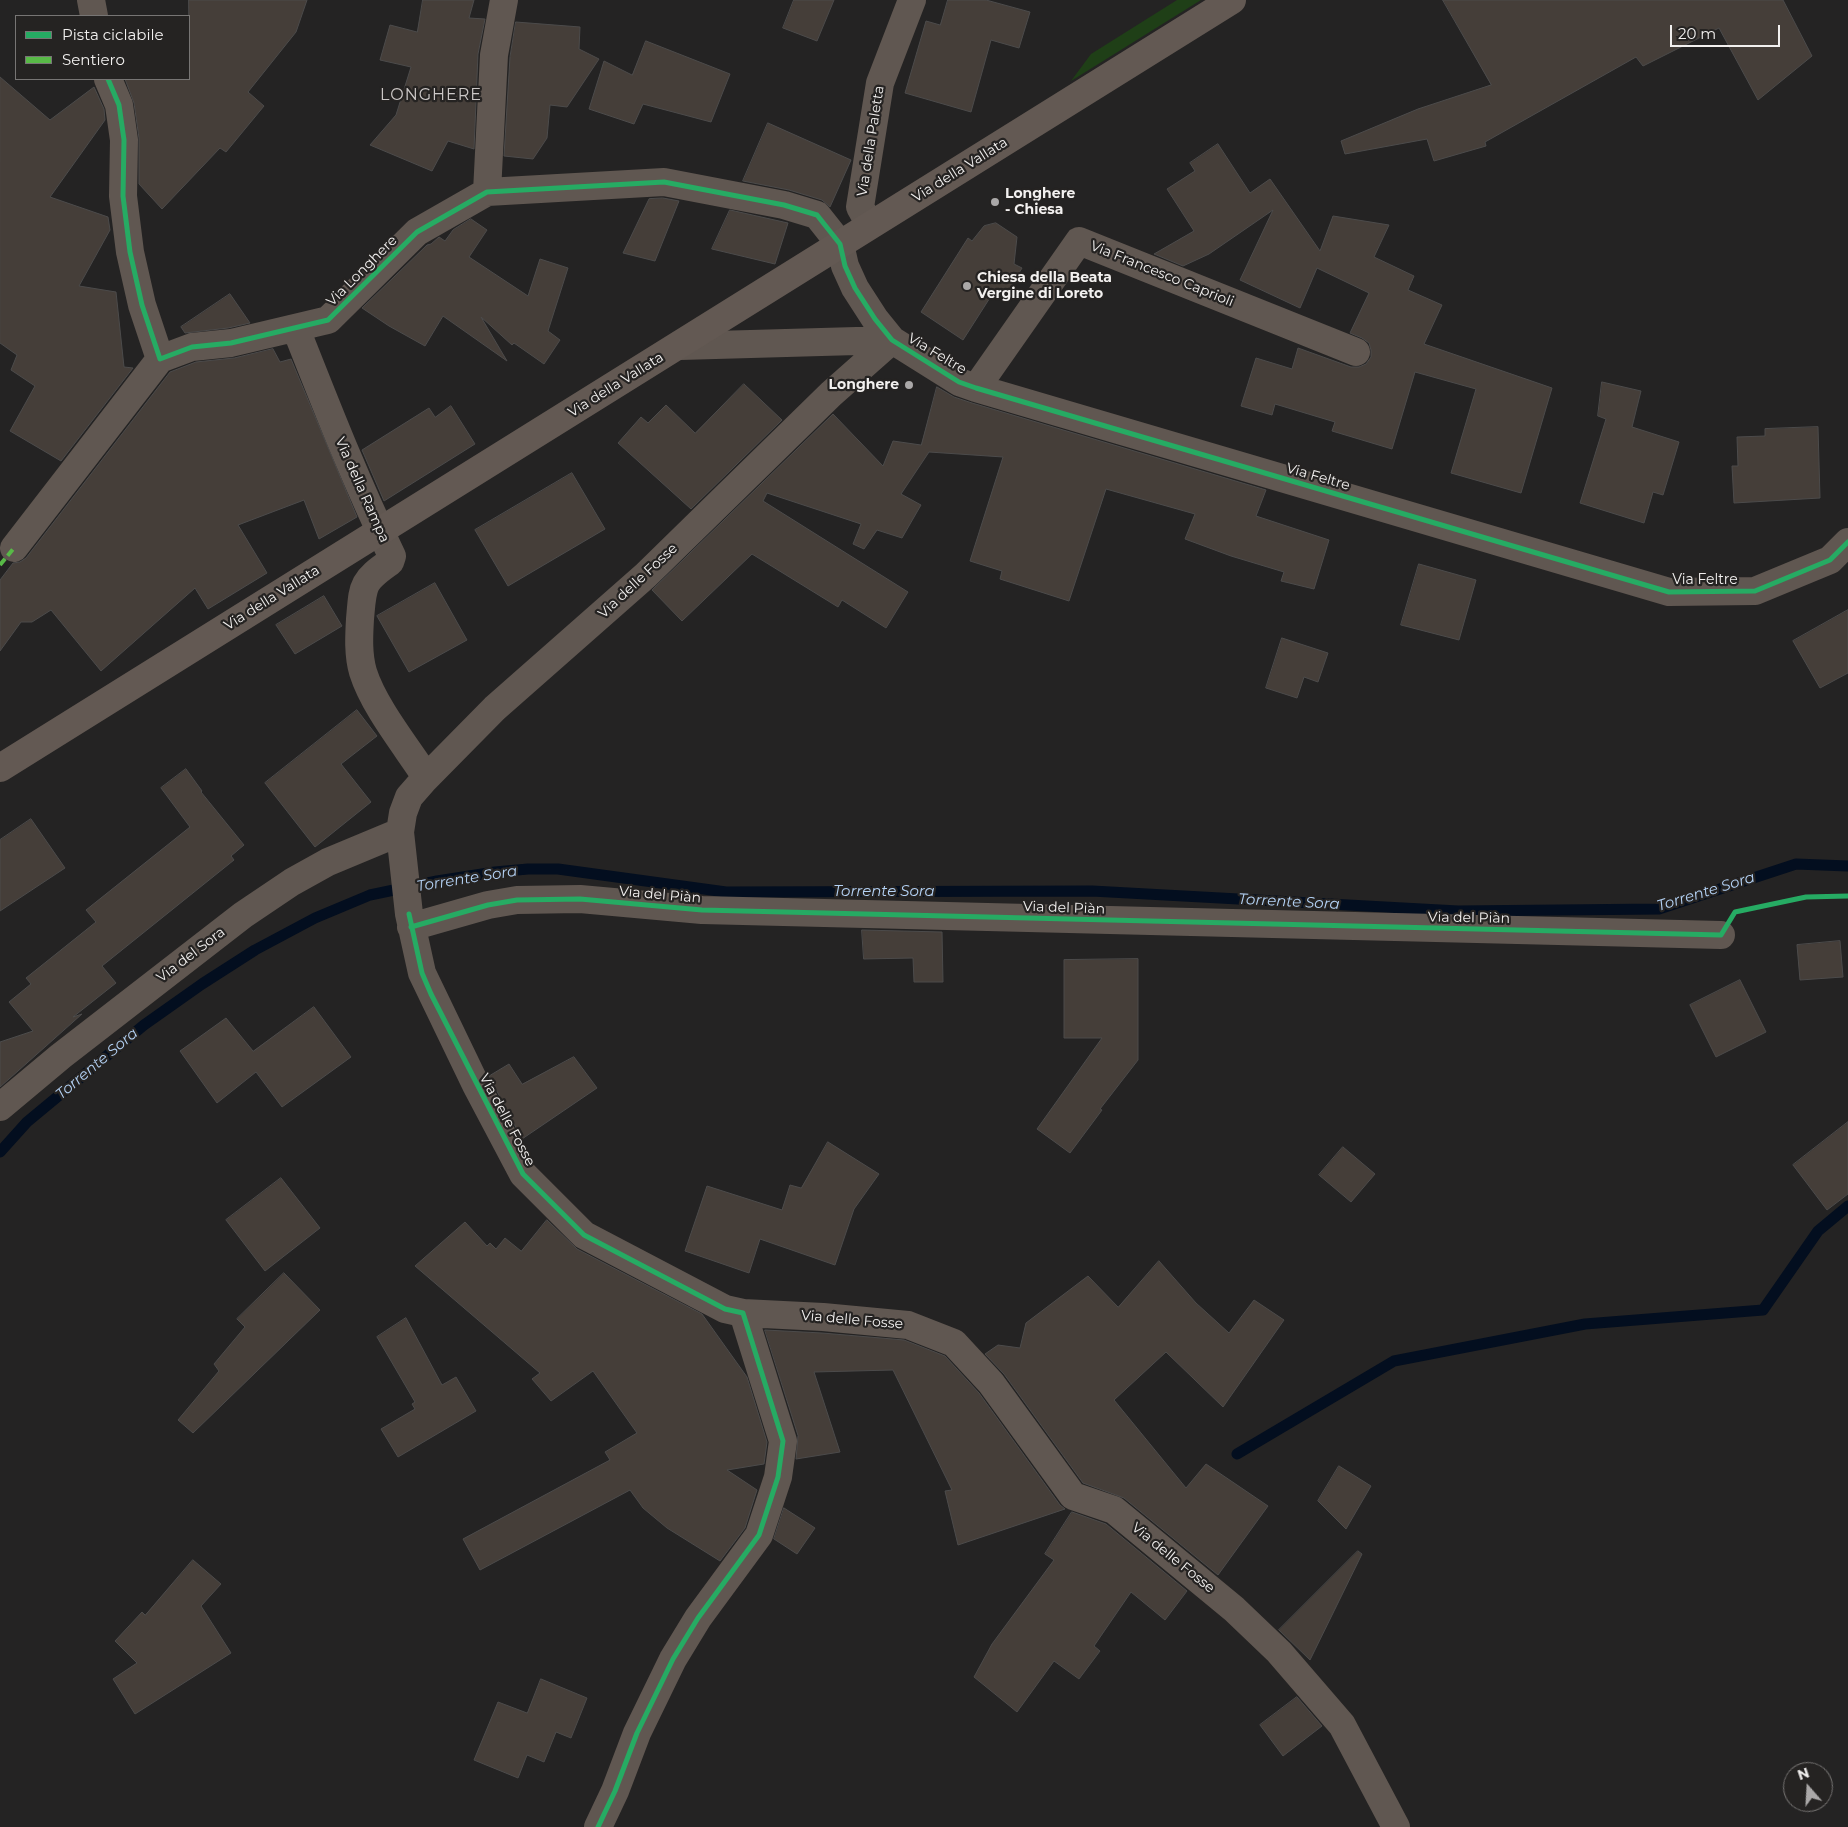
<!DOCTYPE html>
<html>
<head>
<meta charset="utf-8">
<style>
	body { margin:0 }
	#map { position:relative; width:1848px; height:1827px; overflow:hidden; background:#242323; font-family:Montserrat,sans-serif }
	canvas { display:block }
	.legend { position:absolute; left:15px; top:15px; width:175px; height:65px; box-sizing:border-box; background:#252322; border:1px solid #777574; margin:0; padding:6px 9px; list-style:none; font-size:15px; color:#f2f0ef }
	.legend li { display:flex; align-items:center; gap:10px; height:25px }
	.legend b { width:25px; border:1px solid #777574 }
	.north { position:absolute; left:1783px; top:1762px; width:50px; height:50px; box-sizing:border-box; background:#252322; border:1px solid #777574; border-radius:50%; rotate:341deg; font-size:14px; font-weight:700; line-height:20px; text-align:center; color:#f2f0ef }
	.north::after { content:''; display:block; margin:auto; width:18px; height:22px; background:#aaa8a8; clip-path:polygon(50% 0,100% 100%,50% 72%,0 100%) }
	.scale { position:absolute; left:1670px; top:25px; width:110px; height:22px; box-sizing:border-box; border:2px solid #f2f0ef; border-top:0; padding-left:6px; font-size:15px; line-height:18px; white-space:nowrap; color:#f2f0ef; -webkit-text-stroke:4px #252322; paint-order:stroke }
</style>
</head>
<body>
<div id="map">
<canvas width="1848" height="1827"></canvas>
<ul class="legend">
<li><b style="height:6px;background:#26ab63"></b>Pista ciclabile</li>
<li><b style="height:6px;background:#58b947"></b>Sentiero</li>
</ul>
<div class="north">N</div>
<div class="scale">20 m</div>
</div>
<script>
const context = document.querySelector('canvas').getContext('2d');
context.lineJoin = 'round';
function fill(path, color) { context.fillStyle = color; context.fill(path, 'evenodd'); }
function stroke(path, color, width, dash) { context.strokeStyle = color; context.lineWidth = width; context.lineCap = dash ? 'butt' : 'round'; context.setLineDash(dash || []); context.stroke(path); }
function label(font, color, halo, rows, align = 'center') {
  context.font = font + ' Montserrat,sans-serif'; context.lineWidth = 4.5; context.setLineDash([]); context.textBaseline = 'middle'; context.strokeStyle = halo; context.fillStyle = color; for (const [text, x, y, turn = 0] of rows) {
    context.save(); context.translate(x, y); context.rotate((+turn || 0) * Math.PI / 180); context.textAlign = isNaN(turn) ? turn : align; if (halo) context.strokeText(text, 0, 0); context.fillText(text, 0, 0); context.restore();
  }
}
const green = new Path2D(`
	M 1177,0 L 1201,0 L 1071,81 L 1091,54 Z`);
const stream = new Path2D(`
	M 0,1152 L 27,1122 L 144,1025 L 202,984 L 255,950 L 315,918 L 370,895 L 437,881 L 495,872 L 528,869 L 558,869 L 726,892 L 1092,891 L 1458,911 L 1659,909 L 1796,864 L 1848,866
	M 1237,1454 L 1394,1361 L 1585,1324 L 1763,1310 L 1818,1231 L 1848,1206`);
const building = new Path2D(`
	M 189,0 L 307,0 L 296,32 L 248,92 L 264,106 L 226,152 L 220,148 L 162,209 L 139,184 L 139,138 L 134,103 L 125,79 L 189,79 Z
	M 423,0 L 474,0 L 469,18 L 485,19 L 478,54 L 474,149 L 448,141 L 432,171 L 370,145 L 396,115 L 411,67 L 380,60 L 390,25 L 417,32 Z
	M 794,0 L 834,0 L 817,41 L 783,28 Z
	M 948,0 L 986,0 L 1030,12 L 1019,48 L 991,40 L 971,112 L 905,93 L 926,21 L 940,25 Z
	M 1443,0 L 1783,0 L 1812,56 L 1758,100 L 1719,28 L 1643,66 L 1636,57 L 1485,142 L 1486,146 L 1434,161 L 1427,139 L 1345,154 L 1341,141 L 1418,109 L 1491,85 Z
	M 516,22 L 580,27 L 579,49 L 599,59 L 567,107 L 550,105 L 547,138 L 533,159 L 504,156 L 510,57 Z
	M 646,41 L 730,74 L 711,122 L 643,104 L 634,124 L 589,109 L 604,61 L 632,75 Z
	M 0,77 L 50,120 L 94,87 L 104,109 L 105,120 L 50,197 L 108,217 L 110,230 L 79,286 L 116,292 L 124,367 L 133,368 L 61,461 L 10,431 L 35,386 L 11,370 L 17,355 L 0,343 Z
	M 768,123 L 851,160 L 830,207 L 822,200 L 789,190 L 743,181 Z
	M 1218,144 L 1250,193 L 1270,179 L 1320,251 L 1333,216 L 1389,225 L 1374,257 L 1414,276 L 1408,290 L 1442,305 L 1424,344 L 1552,388 L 1521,493 L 1451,473 L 1476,389 L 1415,372 L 1392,449 L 1332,431 L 1335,422 L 1275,404 L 1272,415 L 1241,406 L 1256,358 L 1292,369 L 1298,348 L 1351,367 L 1359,367 L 1366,364 L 1371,357 L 1371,350 L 1369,343 L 1362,338 L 1350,333 L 1369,293 L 1317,268 L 1300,308 L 1240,280 L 1273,210 L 1209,254 L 1183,266 L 1154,254 L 1194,231 L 1167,189 L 1195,171 L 1190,163 Z
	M 663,198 L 679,201 L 655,261 L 623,253 L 649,199 Z
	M 730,210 L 788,223 L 775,264 L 712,249 Z
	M 471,219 L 487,230 L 469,257 L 528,296 L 540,259 L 568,268 L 548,331 L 560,340 L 544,364 L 514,343 L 512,345 L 481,317 L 507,361 L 443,316 L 425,346 L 389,326 L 362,308 L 427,245 L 431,244 L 439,237 L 445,241 L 453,230 Z
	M 996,223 L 1017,237 L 1014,264 L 1022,268 L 1003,300 L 993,293 L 963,340 L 921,312 L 968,238 L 972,241 L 984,226 Z
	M 230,294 L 250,323 L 228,328 L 185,333 L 181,327 Z
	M 273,349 L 280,362 L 291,359 L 357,517 L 319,539 L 304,500 L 238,525 L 267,573 L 208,609 L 195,588 L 101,671 L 51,610 L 32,622 L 21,622 L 0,651 L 0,580 L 13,563 L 20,562 L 26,558 L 170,372 L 196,362 L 234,358 Z
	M 1602,382 L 1641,391 L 1632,427 L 1679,442 L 1663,495 L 1653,492 L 1644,523 L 1580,503 L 1606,419 L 1598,416 Z
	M 744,384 L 782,420 L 691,509 L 618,443 L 641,417 L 648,423 L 666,405 L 695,433 Z
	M 937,387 L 954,397 L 972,403 L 1266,490 L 1256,516 L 1329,540 L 1314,589 L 1281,581 L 1284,572 L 1231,556 L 1185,539 L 1195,514 L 1106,489 L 1069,601 L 1000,579 L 1002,571 L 970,561 L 1003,457 L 929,452 L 901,494 L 921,505 L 902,538 L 877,530 L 864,549 L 853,544 L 861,524 L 767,493 L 763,501 L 908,592 L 886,628 L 842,600 L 838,607 L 752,554 L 682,621 L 652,590 L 833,414 L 883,466 L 893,441 L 921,445 Z
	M 451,406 L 475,444 L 384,501 L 362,450 L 429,408 L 435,417 Z
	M 1818,427 L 1820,498 L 1734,503 L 1732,466 L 1738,466 L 1737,437 L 1765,436 L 1765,429 Z
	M 572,473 L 605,529 L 508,586 L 475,530 Z
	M 1419,564 L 1476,580 L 1459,640 L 1401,625 Z
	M 435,583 L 467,640 L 409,672 L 377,616 Z
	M 324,596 L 342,626 L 295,654 L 276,625 Z
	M 1848,610 L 1848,673 L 1820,688 L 1793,641 Z
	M 1282,638 L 1328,653 L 1318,682 L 1304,677 L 1297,698 L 1266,688 Z
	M 357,710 L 377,736 L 341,764 L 371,802 L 315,847 L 265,783 Z
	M 186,769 L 202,791 L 201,792 L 244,845 L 231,856 L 234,860 L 102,966 L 116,983 L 73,1017 L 82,1014 L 0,1087 L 0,1042 L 33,1031 L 9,1002 L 31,984 L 26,978 L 96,922 L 86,910 L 190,827 L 161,788 Z
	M 31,819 L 65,868 L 0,911 L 0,840 Z
	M 862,930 L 942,932 L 943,982 L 914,982 L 913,958 L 864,959 Z
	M 1840,941 L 1843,977 L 1800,980 L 1797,945 Z
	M 1138,959 L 1138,1060 L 1100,1109 L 1102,1110 L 1070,1153 L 1037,1129 L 1102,1038 L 1064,1038 L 1064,960 Z
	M 1740,980 L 1766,1032 L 1716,1057 L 1690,1005 Z
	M 314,1007 L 351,1057 L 282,1107 L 256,1072 L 217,1103 L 180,1051 L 226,1018 L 253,1051 Z
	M 574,1057 L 597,1088 L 522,1139 L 489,1076 L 509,1064 L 522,1084 Z
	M 1848,1122 L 1848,1194 L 1827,1210 L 1793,1165 Z
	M 828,1142 L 879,1174 L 854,1209 L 835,1265 L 760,1239 L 749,1273 L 685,1251 L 707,1186 L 782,1210 L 790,1185 L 801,1188 Z
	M 1343,1147 L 1375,1174 L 1351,1202 L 1319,1175 Z
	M 281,1178 L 320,1228 L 265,1271 L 226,1220 Z
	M 547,1220 L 577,1249 L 702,1314 L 747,1377 L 767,1442 L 764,1464 L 727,1470 L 757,1490 L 745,1528 L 720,1561 L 667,1528 L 643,1508 L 630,1490 L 480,1570 L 463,1539 L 610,1460 L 605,1452 L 637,1433 L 593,1371 L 551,1401 L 532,1379 L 540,1373 L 415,1266 L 465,1222 L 487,1246 L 490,1243 L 496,1249 L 505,1238 L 521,1251 Z
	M 1159,1261 L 1196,1303 L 1229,1333 L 1254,1300 L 1284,1320 L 1223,1407 L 1166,1352 L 1114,1400 L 1186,1488 L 1206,1464 L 1268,1506 L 1218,1575 L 1124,1498 L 1083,1483 L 1004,1374 L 985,1354 L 998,1345 L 1020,1348 L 1026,1323 L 1088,1276 L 1118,1307 Z
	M 284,1273 L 320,1310 L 193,1433 L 178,1420 L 219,1371 L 214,1364 L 245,1327 L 237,1319 Z
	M 406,1318 L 442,1385 L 456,1377 L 476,1411 L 398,1457 L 381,1429 L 415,1409 L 412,1404 L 415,1402 L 377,1337 Z
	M 765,1330 L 822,1333 L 904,1340 L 945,1356 L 979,1393 L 1060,1505 L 1065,1509 L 958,1545 L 945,1491 L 952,1490 L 893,1370 L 814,1372 L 840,1452 L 796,1459 L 798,1436 Z
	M 1339,1466 L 1371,1486 L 1346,1529 L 1318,1501 Z
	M 784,1508 L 815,1528 L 797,1554 L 774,1539 Z
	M 1072,1512 L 1106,1524 L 1187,1591 L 1165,1620 L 1131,1592 L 1094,1646 L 1100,1651 L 1079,1679 L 1054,1661 L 1017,1712 L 974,1677 L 992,1644 L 1054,1560 L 1045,1554 Z
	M 1358,1551 L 1362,1554 L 1310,1660 L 1279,1630 Z
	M 193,1560 L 221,1584 L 201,1606 L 231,1653 L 135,1714 L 113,1679 L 137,1663 L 115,1641 L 142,1612 L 145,1615 Z
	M 541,1679 L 587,1698 L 571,1738 L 556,1732 L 544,1762 L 527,1755 L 518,1778 L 474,1760 L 498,1702 L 527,1713 Z
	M 1297,1697 L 1322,1726 L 1283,1756 L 1260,1725 Z`);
const street = new Path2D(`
	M 91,0 L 94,16
	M 108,79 L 119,105 L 124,140 L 123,196 L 130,252 L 142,305 L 160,359 L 192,347 L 231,343 L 328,320 L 417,232 L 487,192 L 664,182 L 784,205 L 817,215 L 840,244 L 845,266 L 855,288 L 875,319 L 892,340 L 959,382 L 976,388 L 1669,592 L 1755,591 L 1830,560 L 1848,542
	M 487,192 L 494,55 L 504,0
	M 870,225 L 860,207 L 880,83 L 912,0
	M 296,329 C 326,405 356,482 392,556 L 390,562 C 361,582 363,586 360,619 C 359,636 358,655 363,672 C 374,707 406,746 426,777
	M 892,340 L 831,394 L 646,575 L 495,708 L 423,781 L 409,797 L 403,813 L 400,832 L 409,914 L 422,973 L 476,1085 L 523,1174 L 584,1235 L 725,1309 L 743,1313 L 823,1317 L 908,1325 L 954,1343 L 991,1383 L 1073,1496 L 1114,1510 L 1234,1609 L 1279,1652 L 1342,1725 L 1396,1827
	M 680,346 L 892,340
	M 976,388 L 1079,241 L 1356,352
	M 14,548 L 160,359
	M 411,927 L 488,905 L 517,900 L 580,899 L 702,910 L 1721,935
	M 0,1107 L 61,1056 L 243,915 L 292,882 L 328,862 L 400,832
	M 598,1827 L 615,1791 L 637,1733 L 673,1659 L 698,1618 L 759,1535 L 778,1477 L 783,1441 L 743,1313`);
const secondary = new Path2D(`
	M 0,768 C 410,511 823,259 1232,0`);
const quiet = new Path2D(`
	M 0,565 L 14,548`);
const cycleway = new Path2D(`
	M 108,79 L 119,105 L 124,140 L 123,196 L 130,252 L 142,305 L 160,359 L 192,347 L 231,343 L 328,320 L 417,232 L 487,192 L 664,182 L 784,205 L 817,215 L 840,244 L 845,266 L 855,288 L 875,319 L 892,340 L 959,382 L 976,388 L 1669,592 L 1755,591 L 1830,560 L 1848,542
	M 409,914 L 422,973 L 431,994 L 523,1174 L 584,1235 L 725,1309 L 743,1313 L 783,1441 L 778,1477 L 759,1535 L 698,1618 L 673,1659 L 637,1733 L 615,1791 L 598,1827
	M 411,927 L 488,905 L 517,900 L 580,899 L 702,910 L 1721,935 L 1735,912 L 1806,897 L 1848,896`);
const markers = [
	[995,202,5,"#aaa8a8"],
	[967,286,5,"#aaa8a8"],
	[909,385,5,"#aaa8a8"]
];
const streetNames = [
	["Via della Paletta",871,141,-81],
	["Via della Vallata",960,170,-32],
	["Via Longhere",362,271,-45],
	["Via Francesco Caprioli",1162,274,22],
	["Via Feltre",937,354,31],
	["Via della Vallata",616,385,-32],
	["Via Feltre",1318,477,16],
	["Via della Rampa",362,490,66],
	["Via Feltre",1705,580],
	["Via delle Fosse",638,581,-43],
	["Via della Vallata",272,598,-32],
	["Via del Piàn",660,895,5],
	["Via del Piàn",1064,908,2],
	["Via del Piàn",1469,918,1],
	["Via del Sora",191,955,-37],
	["Via delle Fosse",507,1120,62],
	["Via delle Fosse",852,1320,5],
	["Via delle Fosse",1173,1558,39]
];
const poiNames = [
	["Longhere",1005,194],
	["- Chiesa",1005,210],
	["Chiesa della Beata",977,278],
	["Vergine di Loreto",977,294],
	["Longhere",899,385,"right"]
];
const waterNames = [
	["Torrente Sora",467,879,-9],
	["Torrente Sora",884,892],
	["Torrente Sora",1706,892,-17],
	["Torrente Sora",1289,902,3],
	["Torrente Sora",97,1064,-40]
];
const quarterNames = [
	["LONGHERE",431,95]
];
fill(green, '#1f3f17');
stroke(stream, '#030e1f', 11);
fill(building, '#453e39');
stroke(building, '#4c4b4b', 1);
stroke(street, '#605751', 28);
stroke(secondary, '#635953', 28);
stroke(quiet, '#58b947', 4, [8, 4]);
stroke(cycleway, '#26ab63', 5);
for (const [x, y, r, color] of markers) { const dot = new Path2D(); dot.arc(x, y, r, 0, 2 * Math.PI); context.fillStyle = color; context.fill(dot); stroke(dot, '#252322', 2); }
label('14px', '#f2f0ef', '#252322', streetNames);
label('bold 14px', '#f2f0ef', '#252322', poiNames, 'left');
label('italic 15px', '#b4d2f5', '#252322', waterNames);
context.letterSpacing = '1px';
label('16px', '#ccc8c7', '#252322', quarterNames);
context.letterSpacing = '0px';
</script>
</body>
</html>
